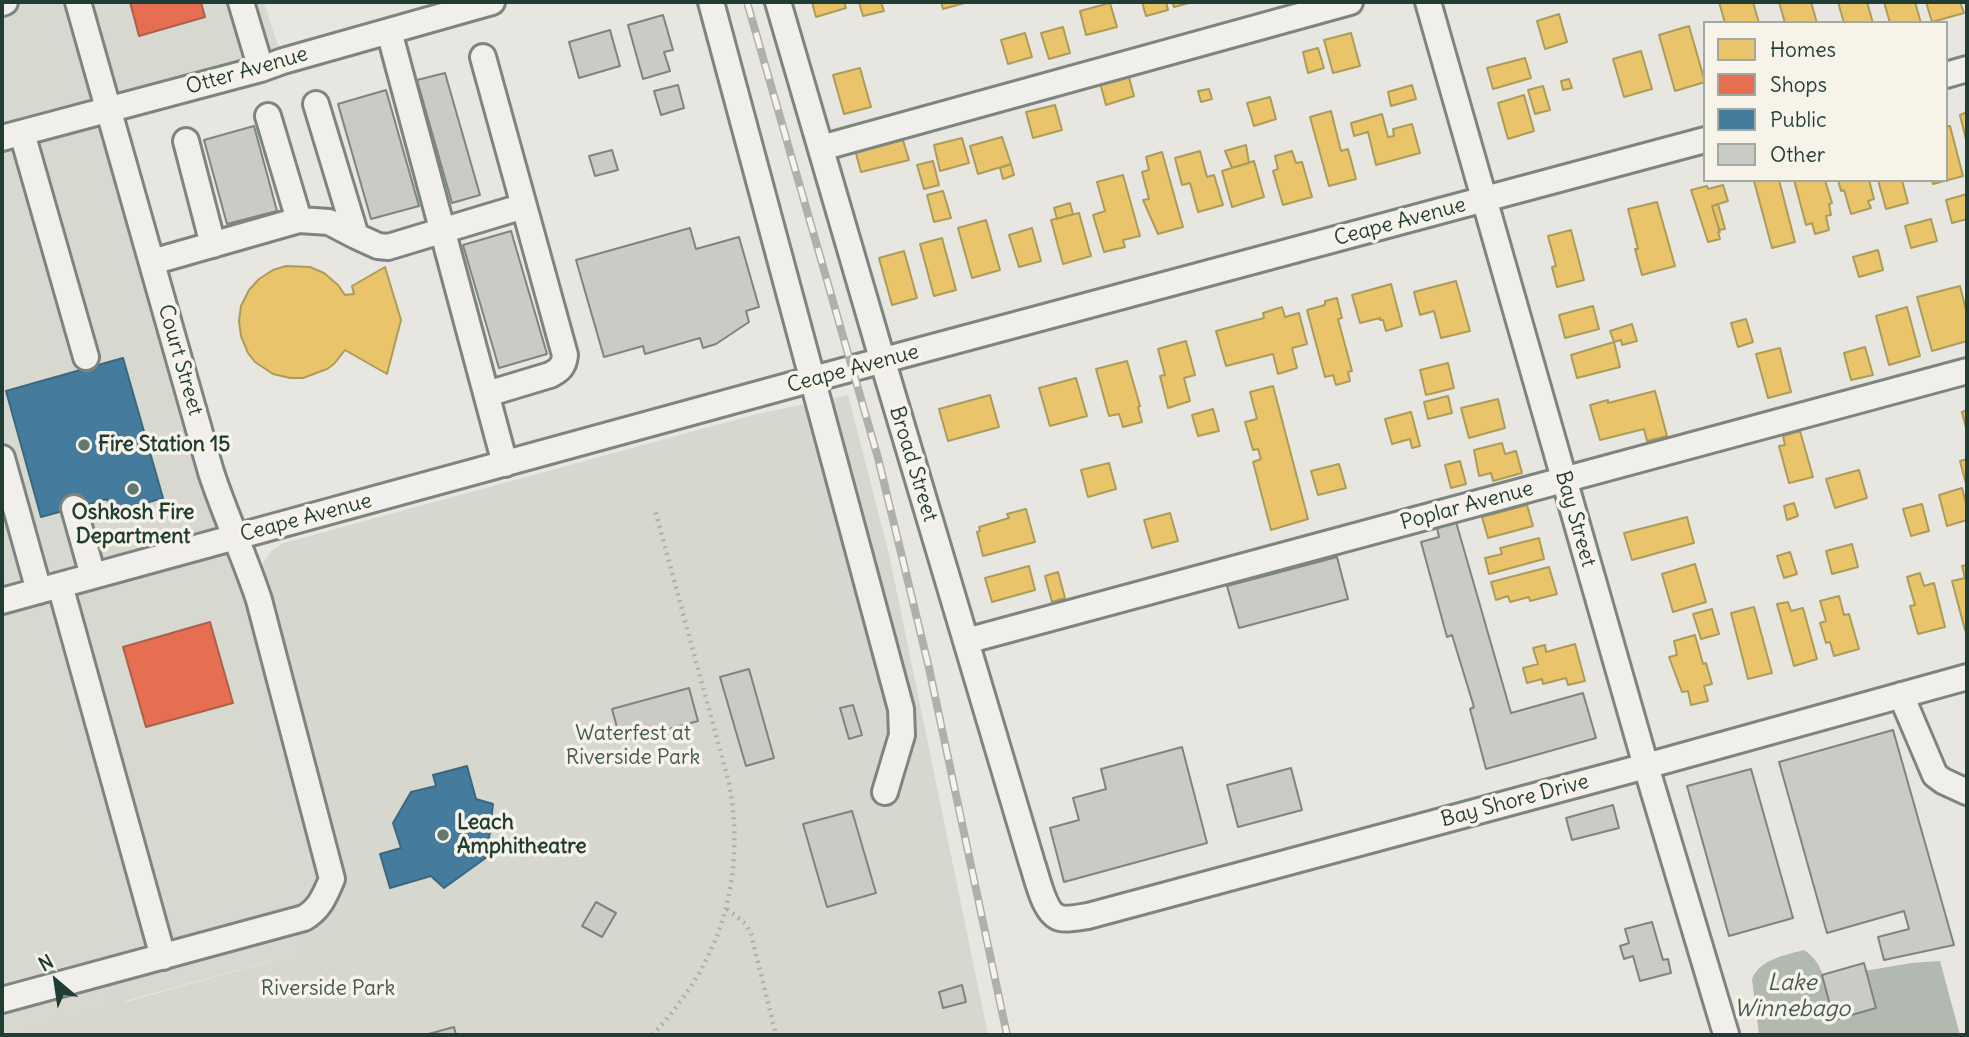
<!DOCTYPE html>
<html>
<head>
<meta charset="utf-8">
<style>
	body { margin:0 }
	#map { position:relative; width:1969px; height:1037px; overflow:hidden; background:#e7e6e0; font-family:Delius,sans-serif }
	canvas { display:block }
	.frame { position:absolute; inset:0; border:4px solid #1f3d34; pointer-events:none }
	.legend { position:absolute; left:1703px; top:21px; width:245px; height:161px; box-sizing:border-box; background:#f7f3e8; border:2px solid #a1aaa0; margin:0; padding:9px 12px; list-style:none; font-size:21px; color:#1f3d34 }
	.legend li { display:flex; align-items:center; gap:14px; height:35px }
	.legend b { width:35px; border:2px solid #a1aaa0 }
	.north { position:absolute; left:21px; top:946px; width:70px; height:70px; -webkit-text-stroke:5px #f7f3e8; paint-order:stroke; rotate:331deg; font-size:19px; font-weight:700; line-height:28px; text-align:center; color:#1f3d34 }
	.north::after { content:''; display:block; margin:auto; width:24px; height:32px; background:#1f3d34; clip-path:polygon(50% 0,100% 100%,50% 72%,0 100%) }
</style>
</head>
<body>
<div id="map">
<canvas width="1969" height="1037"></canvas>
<div class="frame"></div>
<ul class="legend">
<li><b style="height:19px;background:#e9c46a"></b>Homes</li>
<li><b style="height:19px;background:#e76f51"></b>Shops</li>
<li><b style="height:19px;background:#457b9d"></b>Public</li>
<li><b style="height:19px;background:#cacbc6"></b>Other</li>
</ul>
<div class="north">N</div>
</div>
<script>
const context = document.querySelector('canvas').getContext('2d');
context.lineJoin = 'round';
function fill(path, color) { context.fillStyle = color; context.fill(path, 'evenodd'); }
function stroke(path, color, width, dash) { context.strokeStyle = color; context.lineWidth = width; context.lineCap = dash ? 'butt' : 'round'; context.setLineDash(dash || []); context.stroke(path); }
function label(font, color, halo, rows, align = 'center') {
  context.font = font + ' Delius,sans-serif'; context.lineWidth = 7; context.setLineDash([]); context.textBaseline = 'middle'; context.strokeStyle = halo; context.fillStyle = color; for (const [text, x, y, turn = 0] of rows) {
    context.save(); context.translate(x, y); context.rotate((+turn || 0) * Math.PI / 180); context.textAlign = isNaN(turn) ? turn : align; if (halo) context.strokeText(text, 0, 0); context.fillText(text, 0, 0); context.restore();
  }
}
const built = new Path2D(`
	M 2,2 L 264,2 L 283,61 L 110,109 L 350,939 L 2,1035 Z`);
const green = new Path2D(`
	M 848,395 L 889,554 L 988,1035 L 2,1035 L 114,1004 L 111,988 L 113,986 L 119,986 L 126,1002 L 300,953 L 296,935 C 323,925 333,914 341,885 L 261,570 C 265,557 271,549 284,543 L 757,414 Z`);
const water = new Path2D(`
	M 1804,950 C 1815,957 1820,966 1824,978 L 1911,963 L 1940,961 L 1960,1035 L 1759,1035 L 1752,979 C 1760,959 1786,955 1804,950 Z`);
const homes = new Path2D(`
	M 812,2 L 844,2 L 846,8 L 816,17 Z
	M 859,2 L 881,2 L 884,11 L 863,16 Z
	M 941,2 L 968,2 L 943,9 Z
	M 1142,2 L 1166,2 L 1168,10 L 1146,16 Z
	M 1172,2 L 1193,2 L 1174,7 Z
	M 1719,2 L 1753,2 L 1759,23 L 1725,23 Z
	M 1779,2 L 1811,2 L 1817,23 L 1785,23 Z
	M 1838,2 L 1867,2 L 1873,23 L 1844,23 Z
	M 1884,2 L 1915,2 L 1921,23 L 1890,23 Z
	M 1926,2 L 1960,2 L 1964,13 L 1932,22 Z
	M 1110,3 L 1117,27 L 1086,35 L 1080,11 Z
	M 1559,14 L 1567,42 L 1545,49 L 1537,21 Z
	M 1689,26 L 1705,82 L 1675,91 L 1659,35 Z
	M 1063,27 L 1070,53 L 1049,59 L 1041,33 Z
	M 1025,33 L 1032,57 L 1008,64 L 1001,40 Z
	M 1351,33 L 1360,66 L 1333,73 L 1324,40 Z
	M 1318,48 L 1324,68 L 1308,73 L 1303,52 Z
	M 1641,51 L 1652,89 L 1624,97 L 1613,59 Z
	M 1525,58 L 1531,78 L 1493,89 L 1487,68 Z
	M 860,68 L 871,107 L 844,114 L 833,75 Z
	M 1127,70 L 1134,96 L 1106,105 L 1099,79 Z
	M 1569,79 L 1572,88 L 1563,90 L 1561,81 Z
	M 1412,85 L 1416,99 L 1391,106 L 1388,92 Z
	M 1543,86 L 1550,110 L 1535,114 L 1528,90 Z
	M 1209,89 L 1212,99 L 1201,102 L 1198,91 Z
	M 1524,95 L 1534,131 L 1508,139 L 1498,103 Z
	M 1270,97 L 1276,119 L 1254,126 L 1247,103 Z
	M 1055,105 L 1062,130 L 1033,138 L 1026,112 Z
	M 1331,111 L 1341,151 L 1348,149 L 1356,179 L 1329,186 L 1310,117 Z
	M 1967,112 L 1967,144 L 1960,115 Z
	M 1382,114 L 1388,137 L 1394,136 L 1393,129 L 1412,124 L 1420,153 L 1376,165 L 1368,132 L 1354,136 L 1351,123 Z
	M 1946,126 L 1950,126 L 1963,176 L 1933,184 L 1932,180 L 1946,180 Z
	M 902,137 L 909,160 L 861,172 L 855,150 Z
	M 1002,137 L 1011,164 L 978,174 L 970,146 Z
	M 962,138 L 969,163 L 940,171 L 934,145 Z
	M 1246,145 L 1249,163 L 1232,168 L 1225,151 Z
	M 1200,151 L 1207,177 L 1214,175 L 1223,205 L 1198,212 L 1190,183 L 1182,185 L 1175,158 Z
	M 1292,151 L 1296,163 L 1302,162 L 1312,197 L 1283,205 L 1273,171 L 1278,169 L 1275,156 Z
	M 1162,152 L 1183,227 L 1158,234 L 1143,200 L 1149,199 L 1142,172 L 1149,170 L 1146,157 Z
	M 933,161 L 939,185 L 924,189 L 917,165 Z
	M 1254,161 L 1264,197 L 1232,207 L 1222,171 Z
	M 1011,164 L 1014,175 L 1003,179 L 1000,168 Z
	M 1123,175 L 1140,236 L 1123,240 L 1125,247 L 1104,252 L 1093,215 L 1105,211 L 1097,182 Z
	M 1779,180 L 1795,242 L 1772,248 L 1754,181 Z
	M 1794,180 L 1825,180 L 1832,203 L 1829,204 L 1831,215 L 1826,216 L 1829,230 L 1815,234 L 1812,223 L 1806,225 Z
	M 1838,180 L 1869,180 L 1874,199 L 1868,201 L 1871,208 L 1851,214 L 1844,190 L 1841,191 Z
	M 1878,180 L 1902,180 L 1908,203 L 1886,209 Z
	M 1723,185 L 1728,201 L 1712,206 L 1720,232 L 1718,232 L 1720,239 L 1708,242 L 1691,190 L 1707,186 L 1708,189 Z
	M 943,191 L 951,218 L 934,222 L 927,195 Z
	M 1967,194 L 1967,219 L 1952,223 L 1946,200 Z
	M 1657,202 L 1675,266 L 1642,275 L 1635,249 L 1638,249 L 1628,209 Z
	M 1070,203 L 1073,214 L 1057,219 L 1054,208 Z
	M 1718,204 L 1725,229 L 1719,230 L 1712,206 Z
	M 1079,213 L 1091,256 L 1063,264 L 1051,220 Z
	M 1931,219 L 1937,241 L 1911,248 L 1905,226 Z
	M 986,220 L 1000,270 L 972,278 L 958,228 Z
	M 1032,228 L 1041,261 L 1019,267 L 1009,235 Z
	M 1571,230 L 1584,280 L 1557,287 L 1552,267 L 1556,266 L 1548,236 Z
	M 942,238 L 956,290 L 934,296 L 920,244 Z
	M 1878,250 L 1883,270 L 1859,277 L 1853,257 Z
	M 904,251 L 917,298 L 892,305 L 879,258 Z
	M 286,266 L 310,267 L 324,273 L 338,285 L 345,295 L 354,294 L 352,286 L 385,267 L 401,320 L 387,374 L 345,350 L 334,364 L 327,369 L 303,378 L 290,378 L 273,374 L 255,362 L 248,353 L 241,336 L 239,321 L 241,306 L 249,290 L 259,279 L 273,270 Z
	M 1456,281 L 1470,331 L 1441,338 L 1434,311 L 1420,315 L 1414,292 Z
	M 1391,284 L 1402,326 L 1386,331 L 1383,320 L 1380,320 L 1380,318 L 1360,323 L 1352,295 Z
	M 1960,286 L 1967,314 L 1967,341 L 1932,351 L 1917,297 Z
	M 1337,298 L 1342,318 L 1338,319 L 1352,371 L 1348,372 L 1350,381 L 1336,385 L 1333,375 L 1325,377 L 1307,310 L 1325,305 L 1325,301 Z
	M 1593,306 L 1599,329 L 1565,338 L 1559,315 Z
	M 1282,307 L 1285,317 L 1299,313 L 1307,344 L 1292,348 L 1297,368 L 1278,374 L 1273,354 L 1226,366 L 1216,331 L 1264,318 L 1263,313 Z
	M 1907,307 L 1920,356 L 1889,365 L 1876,316 Z
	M 1746,319 L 1753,342 L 1738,347 L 1731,323 Z
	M 1632,324 L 1637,341 L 1622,345 L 1621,340 L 1614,342 L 1610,331 Z
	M 1186,341 L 1195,375 L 1184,378 L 1190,401 L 1168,408 L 1160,376 L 1165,375 L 1158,349 Z
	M 1614,342 L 1620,367 L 1577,378 L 1571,355 Z
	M 1865,347 L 1873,375 L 1851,380 L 1844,353 Z
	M 1780,348 L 1791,392 L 1768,398 L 1756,354 Z
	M 1127,361 L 1140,406 L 1138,407 L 1142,422 L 1123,427 L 1119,414 L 1109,416 L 1096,369 Z
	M 1448,363 L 1454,388 L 1426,395 L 1420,370 Z
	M 1076,378 L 1087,416 L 1050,426 L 1039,388 Z
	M 1273,386 L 1308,519 L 1271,530 L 1253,462 L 1261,459 L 1258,449 L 1253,450 L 1245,422 L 1257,419 L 1250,392 Z
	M 1655,391 L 1667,436 L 1647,441 L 1644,429 L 1600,440 L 1590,405 L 1608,400 L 1608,403 Z
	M 990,395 L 999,427 L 948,441 L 939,409 Z
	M 1448,396 L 1452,413 L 1428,419 L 1424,402 Z
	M 1498,399 L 1505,428 L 1469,438 L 1461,408 Z
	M 1213,409 L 1219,431 L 1198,436 L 1192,415 Z
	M 1967,410 L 1967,432 L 1962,412 Z
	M 1411,412 L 1420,446 L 1412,448 L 1410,439 L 1392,444 L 1385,419 Z
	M 1800,431 L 1813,477 L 1789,483 L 1779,446 L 1785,445 L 1783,436 Z
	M 1502,443 L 1505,454 L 1516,451 L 1522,473 L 1493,481 L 1491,473 L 1479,476 L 1474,450 Z
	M 1967,459 L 1967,483 L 1966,484 L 1960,461 Z
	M 1460,461 L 1466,484 L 1451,488 L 1445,465 Z
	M 1109,463 L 1116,489 L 1088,497 L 1081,470 Z
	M 1339,464 L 1346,488 L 1318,495 L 1311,471 Z
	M 1859,470 L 1867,498 L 1835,508 L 1826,479 Z
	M 1962,488 L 1967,507 L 1967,520 L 1947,526 L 1939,495 Z
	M 1794,503 L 1798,516 L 1787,520 L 1784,506 Z
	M 1922,504 L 1929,531 L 1911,536 L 1903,509 Z
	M 1527,505 L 1533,526 L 1488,538 L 1482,517 Z
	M 1026,509 L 1035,542 L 983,556 L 977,532 L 980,531 L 979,527 L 1009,518 L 1007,514 Z
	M 1170,513 L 1178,541 L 1152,548 L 1144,520 Z
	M 1687,517 L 1694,543 L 1632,560 L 1624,533 Z
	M 1539,538 L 1544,559 L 1489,574 L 1485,558 L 1502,554 L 1500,548 Z
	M 1852,544 L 1858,567 L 1832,574 L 1826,551 Z
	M 1790,552 L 1797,574 L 1784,578 L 1777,556 Z
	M 1695,564 L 1706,602 L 1673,612 L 1662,574 Z
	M 1967,565 L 1967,629 L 1965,630 L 1952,581 L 1965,578 L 1962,566 Z
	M 1029,566 L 1035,590 L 992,602 L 985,578 Z
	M 1549,567 L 1557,594 L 1530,601 L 1529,597 L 1510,602 L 1508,596 L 1496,600 L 1491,582 Z
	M 1058,572 L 1065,598 L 1052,602 L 1045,576 Z
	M 1920,573 L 1924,586 L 1934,583 L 1945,627 L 1918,634 L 1910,606 L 1915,605 L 1907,577 Z
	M 1839,596 L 1844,615 L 1849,614 L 1859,649 L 1834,656 L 1830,642 L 1826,643 L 1820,623 L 1826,621 L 1820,601 Z
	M 1788,602 L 1791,611 L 1803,608 L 1817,659 L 1794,666 L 1777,604 Z
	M 1754,607 L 1772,673 L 1748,679 L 1731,613 Z
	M 1712,609 L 1719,634 L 1701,639 L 1693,614 Z
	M 1695,635 L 1703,664 L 1706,663 L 1712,684 L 1704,686 L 1708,701 L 1691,705 L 1688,691 L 1682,692 L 1669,657 L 1677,655 L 1674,641 Z
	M 1575,644 L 1585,681 L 1568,685 L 1566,678 L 1543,684 L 1542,679 L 1527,683 L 1523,668 L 1538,664 L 1533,648 L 1545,645 L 1546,652 Z`);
const shops = new Path2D(`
	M 130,2 L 201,2 L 205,17 L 139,36 Z
	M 210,622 L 233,703 L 146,727 L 123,647 Z`);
const public = new Path2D(`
	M 123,358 L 163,498 L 111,513 L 107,499 L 41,517 L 6,391 Z
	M 467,766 L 476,799 L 493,804 L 487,857 L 444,888 L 431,876 L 390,888 L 380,854 L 401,848 L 393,823 L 411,792 L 436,786 L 433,775 Z`);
const building = new Path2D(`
	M 663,15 L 673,50 L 664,52 L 670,71 L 643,79 L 628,25 Z
	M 610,30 L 620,66 L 579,78 L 569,42 Z
	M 445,73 L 480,195 L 452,203 L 417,80 Z
	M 678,85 L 684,108 L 661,115 L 654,91 Z
	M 386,90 L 419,206 L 371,219 L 338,104 Z
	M 254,126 L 277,211 L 227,224 L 204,140 Z
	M 612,150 L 618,170 L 595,176 L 589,156 Z
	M 690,228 L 696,249 L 739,237 L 759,307 L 746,311 L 749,322 L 716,344 L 703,348 L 700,338 L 645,354 L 643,346 L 604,357 L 576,260 Z
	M 511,231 L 547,354 L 499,368 L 463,245 Z
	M 1456,522 L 1511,713 L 1583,693 L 1596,738 L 1486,769 L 1470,709 L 1474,707 L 1452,635 L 1447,637 L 1421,542 L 1439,537 L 1437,528 Z
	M 1337,557 L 1348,599 L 1239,628 L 1227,586 Z
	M 749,669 L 774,758 L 746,766 L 720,677 Z
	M 689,688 L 698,721 L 621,742 L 612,709 Z
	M 853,705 L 862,735 L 849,739 L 840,708 Z
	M 1893,730 L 1954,945 L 1884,960 L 1878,937 L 1909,929 L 1904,911 L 1827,933 L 1779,762 Z
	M 1182,747 L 1207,843 L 1064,882 L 1050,828 L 1079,820 L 1073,798 L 1106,789 L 1101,769 Z
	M 1291,768 L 1302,810 L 1238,827 L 1227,785 Z
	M 1751,769 L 1793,918 L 1729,936 L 1687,786 Z
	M 1613,805 L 1619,828 L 1572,840 L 1566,818 Z
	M 852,811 L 876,893 L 827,907 L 803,824 Z
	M 596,902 L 616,913 L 602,937 L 582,926 Z
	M 1652,922 L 1663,960 L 1668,959 L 1671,973 L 1640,981 L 1633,956 L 1624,959 L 1620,946 L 1629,943 L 1625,929 Z
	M 1864,963 L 1876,1008 L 1834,1020 L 1822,975 Z
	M 962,985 L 966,1002 L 943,1008 L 939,992 Z
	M 454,1027 L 456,1035 L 425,1035 Z`);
const path = new Path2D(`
	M 727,909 L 746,924 L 751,934 L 776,1035
	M 652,1035 C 720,964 747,881 729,783 L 655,510`);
const minor = new Path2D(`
	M 241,2 L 261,69
	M 711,2 L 901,709 L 902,735 L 885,792
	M 778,2 L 883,362 L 1032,863 C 1037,877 1044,914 1060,918 C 1068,920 1080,917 1088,916 L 1646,766 L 1967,677
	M 1428,2 L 1646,766 L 1726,1034
	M 2,3 L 5,2
	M 389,31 L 505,464
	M 483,57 L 565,355 C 564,366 560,370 550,375 L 487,394
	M 1946,75 L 1967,69
	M 316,104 L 356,236
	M 268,116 L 299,220
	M 22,133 L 86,357
	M 2,138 L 261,69 L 283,61 L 492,2
	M 186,141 L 213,245
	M 821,148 L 1350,2
	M 152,262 L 299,220 L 329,222 L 356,236 L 378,246 L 388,247 L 524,206
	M 2,458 L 39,591
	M 74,508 L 93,576
	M 60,585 L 163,957
	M 2,601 L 813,379 L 1705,140
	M 966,641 L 1967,371
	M 1901,695 L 1935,775 L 1943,781 L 1967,792
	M 2,1000 L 304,918 C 320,909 325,895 332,879 L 259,600 C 245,557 225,515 211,472 L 78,2`);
const rail = new Path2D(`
	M 747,2 L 878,458 L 929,668 L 1007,1035`);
const markers = [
	[84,445,7,"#657870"],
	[133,489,7,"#657870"],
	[443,835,7,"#657870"]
];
const streetNames = [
	["Otter Avenue",247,71,-16],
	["Ceape Avenue",1400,222,-15],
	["Court Street",180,360,74],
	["Ceape Avenue",853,369,-15],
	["Broad Street",913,464,73],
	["Poplar Avenue",1467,506,-15],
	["Ceape Avenue",306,518,-15],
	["Bay Street",1575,519,74],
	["Bay Shore Drive",1515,801,-15]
];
const poiNames = [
	["Fire Station 15",98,445],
	["Oshkosh Fire",133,513,"center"],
	["Department",133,537,"center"],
	["Leach",457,823],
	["Amphitheatre",457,847]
];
const parkNames = [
	["Waterfest at",633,734],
	["Riverside Park",633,758],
	["Riverside Park",328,989]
];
const waterNames = [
	["Lake",1792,983],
	["Winnebago",1792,1009]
];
fill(built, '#d7d9d0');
fill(green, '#d6d8cf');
fill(water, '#b2b9b0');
fill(homes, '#e9c46a');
stroke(homes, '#ac9c5a', 2);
fill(shops, '#e76f51');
stroke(shops, '#ab6048', 2);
fill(public, '#457b9d');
stroke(public, '#3a687e', 2);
fill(building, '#cacbc6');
stroke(building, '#7e847f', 2);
stroke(minor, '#7e847f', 30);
stroke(path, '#aeb0ac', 4.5, [2, 5]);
stroke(minor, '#f0efeb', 24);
stroke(rail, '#aeb0ac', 8);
stroke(rail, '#f7f3e8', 5, [16]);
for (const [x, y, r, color] of markers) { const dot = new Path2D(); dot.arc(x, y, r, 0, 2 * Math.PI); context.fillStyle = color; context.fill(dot); stroke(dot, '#f7f3e8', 2.5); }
label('21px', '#1f3d34', '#f7f3e8', streetNames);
label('bold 21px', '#1f3d34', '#f7f3e8', poiNames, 'left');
label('21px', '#415a50', '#f7f3e8', parkNames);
label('italic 23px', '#445c53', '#f7f3e8', waterNames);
</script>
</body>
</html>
